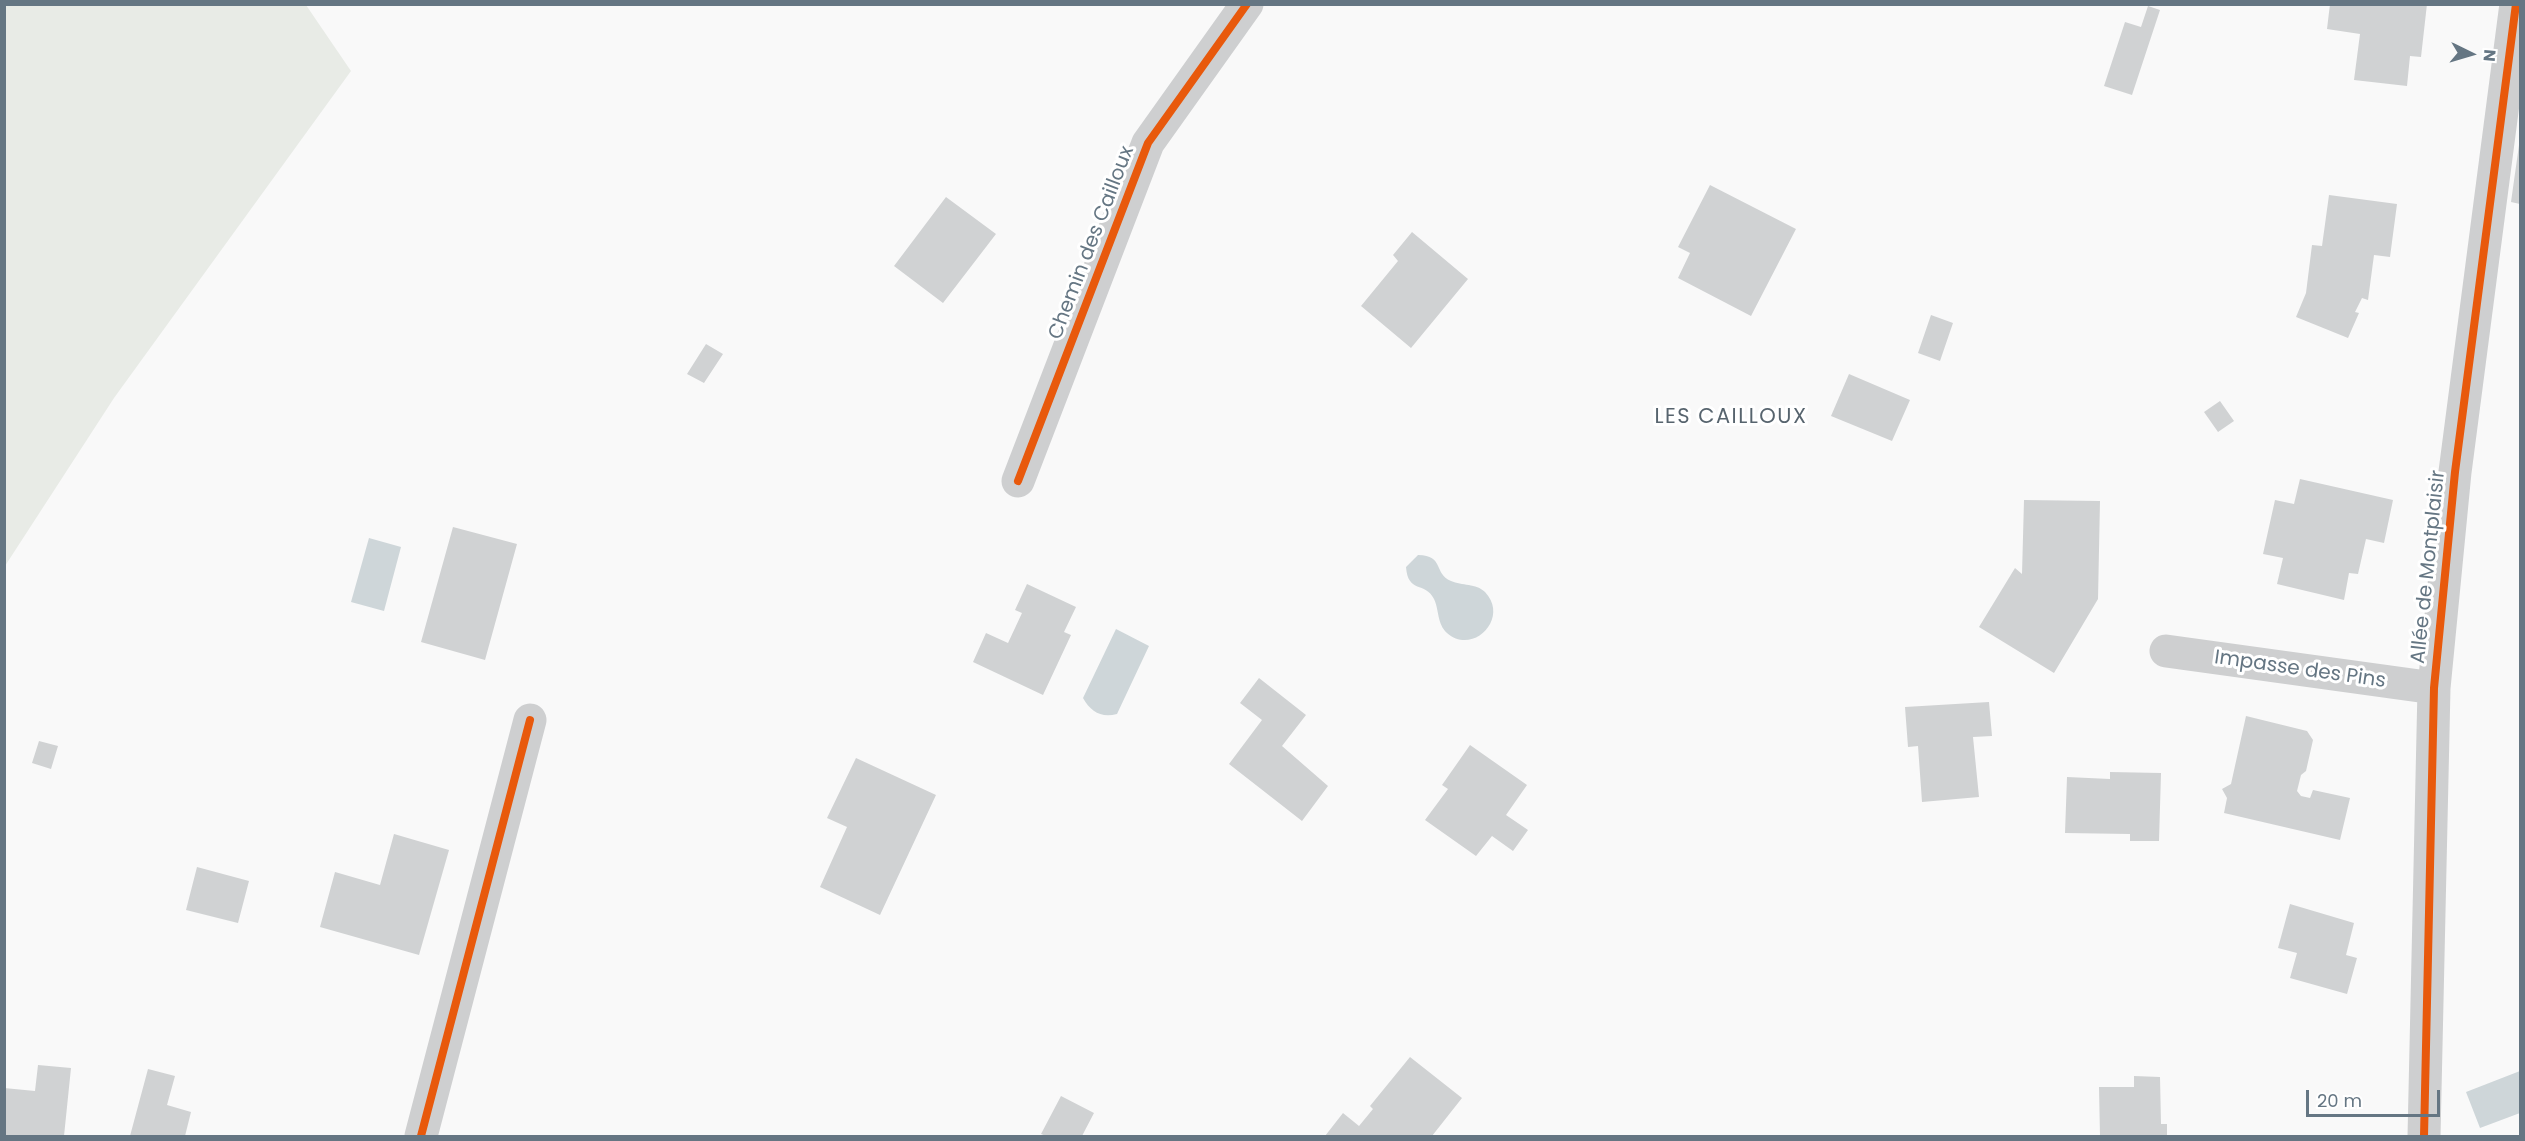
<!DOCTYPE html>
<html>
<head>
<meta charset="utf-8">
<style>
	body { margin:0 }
	#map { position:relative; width:2525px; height:1141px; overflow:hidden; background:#f9f9f9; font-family:Poppins,sans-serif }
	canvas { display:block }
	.frame { position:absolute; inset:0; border:6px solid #657683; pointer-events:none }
	.north { position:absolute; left:2441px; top:24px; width:60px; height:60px; -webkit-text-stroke:4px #fff; paint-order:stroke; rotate:95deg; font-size:16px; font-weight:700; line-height:24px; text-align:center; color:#657683 }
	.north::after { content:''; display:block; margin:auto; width:21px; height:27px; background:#657683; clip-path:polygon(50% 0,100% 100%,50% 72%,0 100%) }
	.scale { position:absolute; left:2306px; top:1090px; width:134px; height:27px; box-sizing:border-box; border:3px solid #657683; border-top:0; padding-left:8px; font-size:18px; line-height:21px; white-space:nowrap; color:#657683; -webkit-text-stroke:4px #fff; paint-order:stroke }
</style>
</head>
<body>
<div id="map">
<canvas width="2525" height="1141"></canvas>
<div class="frame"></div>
<div class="north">N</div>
<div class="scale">20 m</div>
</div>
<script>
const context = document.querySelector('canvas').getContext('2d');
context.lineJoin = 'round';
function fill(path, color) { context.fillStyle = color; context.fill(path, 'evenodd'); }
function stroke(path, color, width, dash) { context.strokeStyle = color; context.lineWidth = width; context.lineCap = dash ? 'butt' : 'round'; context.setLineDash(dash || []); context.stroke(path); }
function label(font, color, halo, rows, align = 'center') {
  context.font = font + ' Poppins,sans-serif'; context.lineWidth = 6; context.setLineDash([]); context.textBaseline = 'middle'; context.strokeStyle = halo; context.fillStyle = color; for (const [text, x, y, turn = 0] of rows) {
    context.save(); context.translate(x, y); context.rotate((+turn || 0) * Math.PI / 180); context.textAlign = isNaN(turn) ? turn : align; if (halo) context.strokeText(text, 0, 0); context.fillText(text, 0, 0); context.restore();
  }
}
const green = new Path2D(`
	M 5,4 L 306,5 L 351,71 L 114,398 L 5,566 Z`);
const water = new Path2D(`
	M 369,538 L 401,547 L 384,611 L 351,602 Z
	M 1418,555 C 1445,556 1433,573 1451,581 C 1462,586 1476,583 1485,592 C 1510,618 1473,656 1447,633 C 1437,624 1439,609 1434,599 C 1425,581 1408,594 1406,567 Z
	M 1116,629 L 1149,646 L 1117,714 C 1101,718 1091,712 1083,698 Z
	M 2520,1071 L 2520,1113 L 2480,1128 L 2466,1092 Z`);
const building = new Path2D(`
	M 2330,4 L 2427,4 L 2421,57 L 2410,56 L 2407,86 L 2354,80 L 2360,34 L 2327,29 Z
	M 2148,6 L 2160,10 L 2132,95 L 2104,86 L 2125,22 L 2141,27 Z
	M 2519,145 L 2520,145 L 2520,204 L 2511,202 Z
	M 1710,185 L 1796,229 L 1751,316 L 1678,278 L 1690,253 L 1678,247 Z
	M 2329,195 L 2397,204 L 2390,257 L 2374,255 L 2368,300 L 2362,298 L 2355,312 L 2359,313 L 2348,338 L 2296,317 L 2306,293 L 2312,245 L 2322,246 Z
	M 946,197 L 996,234 L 943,303 L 894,266 Z
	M 1412,232 L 1468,279 L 1411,348 L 1361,306 L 1398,261 L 1393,255 Z
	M 1931,315 L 1953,323 L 1940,361 L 1918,353 Z
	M 706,344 L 723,354 L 704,383 L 687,374 Z
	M 1849,374 L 1910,400 L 1892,441 L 1831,416 Z
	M 2220,401 L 2234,421 L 2218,432 L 2204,412 Z
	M 2300,479 L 2393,500 L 2384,543 L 2366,539 L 2358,574 L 2349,573 L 2344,600 L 2277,584 L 2283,558 L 2263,554 L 2275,500 L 2294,504 Z
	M 2024,500 L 2100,501 L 2098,599 L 2054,673 L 1979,627 L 2015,568 L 2022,574 Z
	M 453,527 L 517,544 L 485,660 L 421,642 Z
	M 1027,584 L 1076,607 L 1064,632 L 1071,635 L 1043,695 L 973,662 L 986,633 L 1008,643 L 1022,613 L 1015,610 Z
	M 1259,678 L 1306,715 L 1282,746 L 1328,786 L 1302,821 L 1229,764 L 1262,720 L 1240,703 Z
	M 1989,702 L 1992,736 L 1973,737 L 1979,797 L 1922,802 L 1918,746 L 1908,747 L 1905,707 Z
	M 2246,716 L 2307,731 L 2313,740 L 2306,771 L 2301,775 L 2297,791 L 2301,796 L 2310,798 L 2313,790 L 2350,798 L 2340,840 L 2224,813 L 2227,798 L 2222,789 L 2231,784 Z
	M 39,741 L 58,746 L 51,769 L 32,763 Z
	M 1470,745 L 1527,785 L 1506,815 L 1528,830 L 1513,851 L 1492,836 L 1476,856 L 1425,820 L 1448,789 L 1442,785 Z
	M 856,758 L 936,795 L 880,915 L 820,887 L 847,827 L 827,818 Z
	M 2110,772 L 2161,773 L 2159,841 L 2130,841 L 2130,834 L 2065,833 L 2067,777 L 2110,779 Z
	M 394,834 L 449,850 L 419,955 L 320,927 L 335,872 L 380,885 Z
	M 197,867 L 249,881 L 238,923 L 186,910 Z
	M 2290,904 L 2354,923 L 2346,955 L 2357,958 L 2347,994 L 2290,978 L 2297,953 L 2278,948 Z
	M 1410,1057 L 1462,1098 L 1432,1136 L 1325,1136 L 1343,1113 L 1359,1126 L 1373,1109 L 1370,1106 Z
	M 38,1065 L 71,1068 L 64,1136 L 4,1136 L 4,1088 L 35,1091 Z
	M 148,1069 L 175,1076 L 167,1105 L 191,1112 L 185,1136 L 130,1136 Z
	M 2134,1076 L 2160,1077 L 2161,1124 L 2167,1124 L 2167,1136 L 2100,1136 L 2099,1087 L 2134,1087 Z
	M 1061,1096 L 1094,1113 L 1082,1136 L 1046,1136 L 1041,1134 Z`);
const minor = new Path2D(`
	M 1018,481 L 1148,143 L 1247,4
	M 2166,651 L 2434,688
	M 421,1136 L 530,720
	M 2424,1136 L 2434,688 L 2455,472 L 2516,4`);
const cycleway = new Path2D(`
	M 1018,481 L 1148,143 L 1247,4
	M 421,1136 L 530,720
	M 2424,1136 L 2434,688 L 2455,472 L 2516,4`);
const streetNames = [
	["Chemin des Cailloux",1092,243,-69],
	["Allée de Montplaisir",2429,567,-84],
	["Impasse des Pins",2300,670,8]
];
const neighbourhoodNames = [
	["LES CAILLOUX",1731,418]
];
fill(green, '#e8ebe6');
fill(water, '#ced6d9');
fill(building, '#d0d2d3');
stroke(minor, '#cecfd0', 33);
stroke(cycleway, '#e8590c', 8);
label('20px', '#657683', '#fff', streetNames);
context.letterSpacing = '1.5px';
label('21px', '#57646e', '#fff', neighbourhoodNames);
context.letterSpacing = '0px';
</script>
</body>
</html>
